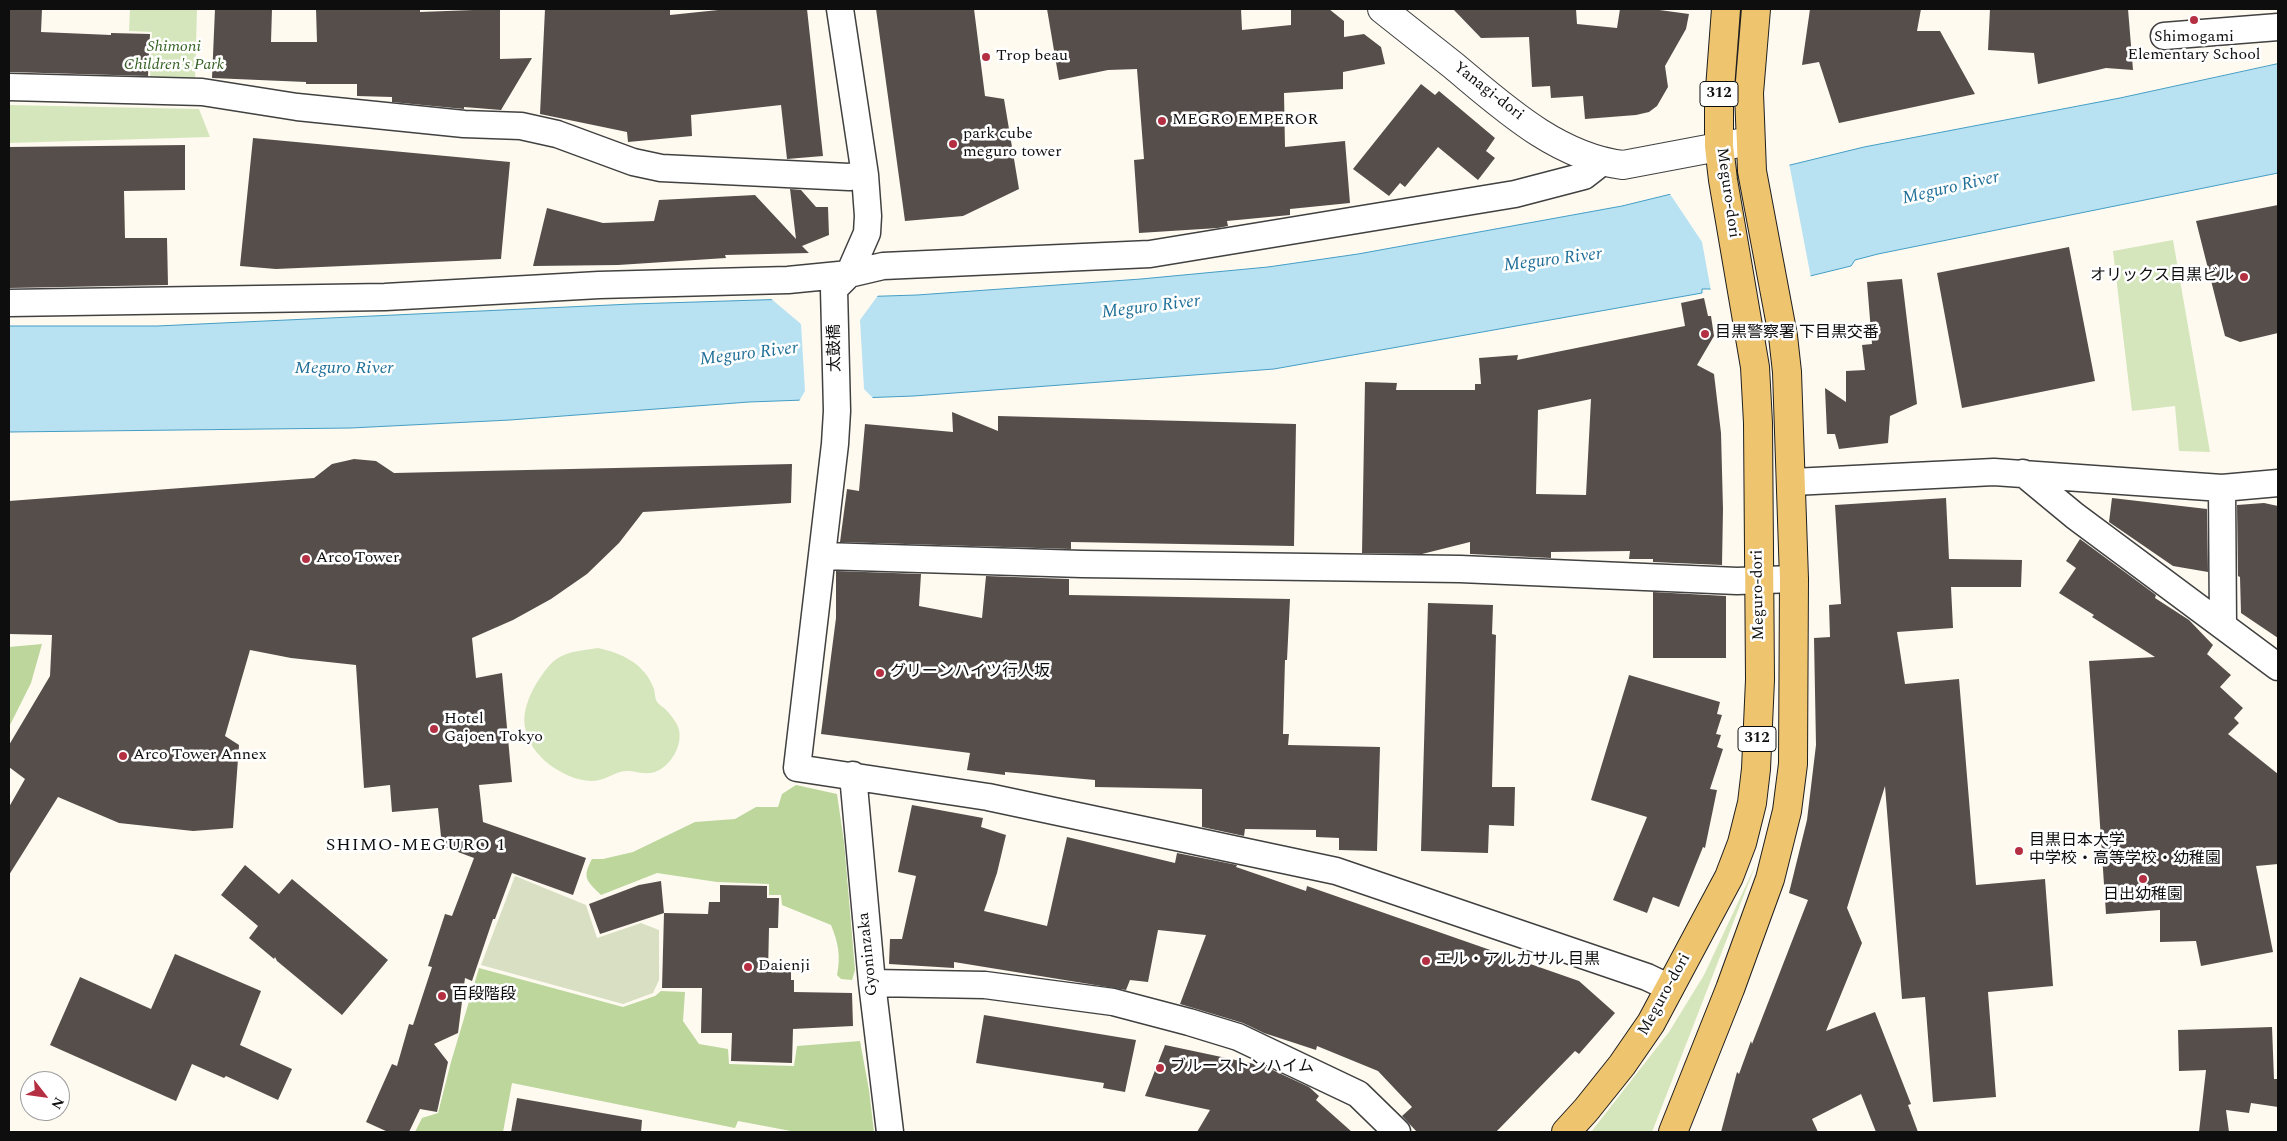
<!DOCTYPE html>
<html>
<head>
<meta charset="utf-8">
<style>
	body { margin:0 }
	#map { position:relative; width:2287px; height:1141px; overflow:hidden; background:#fefaf0; font-family:Spectral,serif }
	canvas { display:block }
	.frame { position:absolute; inset:0; border:10px solid #0e0e0e; pointer-events:none }
	.north { position:absolute; left:20px; top:1071px; width:50px; height:50px; box-sizing:border-box; background:#fff; border:1px solid #9f9f9f; border-radius:50%; rotate:120deg; font-size:14px; font-weight:700; line-height:20px; text-align:center; color:#0e0e0e }
	.north::after { content:''; display:block; margin:auto; width:18px; height:22px; background:#b52f42; clip-path:polygon(50% 0,100% 100%,50% 72%,0 100%) }
</style>
</head>
<body>
<div id="map">
<canvas width="2287" height="1141"></canvas>
<div class="frame"></div>
<div class="north">N</div>
</div>
<script>
const context = document.querySelector('canvas').getContext('2d');
context.lineJoin = 'round';
function fill(path, color) { context.fillStyle = color; context.fill(path, 'evenodd'); }
function stroke(path, color, width, dash) { context.strokeStyle = color; context.lineWidth = width; context.lineCap = dash ? 'butt' : 'round'; context.setLineDash(dash || []); context.stroke(path); }
function label(font, color, halo, rows, align = 'center') {
  context.font = font + ' Spectral,"Noto Sans JP",serif'; context.lineWidth = 5; context.setLineDash([]); context.textBaseline = 'middle'; context.strokeStyle = halo; context.fillStyle = color; for (const [text, x, y, turn = 0] of rows) {
    context.save(); context.translate(x, y); context.rotate((+turn || 0) * Math.PI / 180); context.textAlign = isNaN(turn) ? turn : align; if (halo) context.strokeText(text, 0, 0); context.fillText(text, 0, 0); context.restore();
  }
}
const green = new Path2D(`
	M 130,9 L 197,9 L 195,83 L 150,82 L 152,32 L 129,31 Z
	M 9,105 L 199,109 L 210,137 L 9,143 Z
	M 2173,240 L 2210,452 L 2179,451 L 2175,406 L 2132,411 L 2113,251 Z
	M 598,648 C 622,653 645,664 654,689 C 655,693 655,697 656,700 C 658,705 664,707 667,711 C 671,715 678,724 679,730 C 682,745 673,761 661,769 C 645,779 635,768 620,772 C 610,775 603,781 591,781 C 564,780 529,756 525,727 C 522,712 530,693 538,681 C 543,673 550,663 558,658 C 569,651 585,650 598,648 Z
	M 1756,864 L 1652,1132 L 1591,1132 L 1669,1032 L 1704,975 Z`);
const forest = new Path2D(`
	M 42,644 L 31,683 L 9,727 L 9,647 Z
	M 796,785 L 837,794 L 844,842 L 855,970 L 852,980 L 841,979 L 837,975 C 841,956 838,942 831,925 L 782,905 L 781,895 L 769,895 L 769,884 L 717,882 L 657,873 L 601,895 C 586,880 582,878 592,859 L 603,859 L 633,852 L 695,822 L 735,819 L 756,807 L 778,807 L 782,794 Z
	M 479,968 L 623,1007 L 655,996 L 661,991 L 685,992 L 683,1021 L 699,1044 L 728,1049 L 729,1064 L 794,1066 L 797,1046 L 860,1041 L 869,1090 L 874,1132 L 796,1132 L 738,1121 L 735,1128 L 512,1083 L 503,1132 L 415,1132 L 422,1118 L 438,1113 L 451,1062 Z`);
const cemetery = new Path2D(`
	M 515,876 L 586,905 L 597,938 L 641,923 L 659,930 L 659,980 L 653,993 L 623,1004 L 481,965 Z`);
const water = new Path2D(`
	M 2278,64 L 2278,173 L 1878,254 L 1855,260 L 1851,266 L 1757,289 L 1702,289 L 1702,293 L 1274,369 L 914,396 L 749,402 L 510,420 L 351,428 L 9,432 L 9,326 L 157,326 L 632,304 L 917,295 L 1141,279 L 1268,267 L 1358,254 L 1622,206 L 1864,147 L 2120,98 Z`);
const pier = new Path2D(`
	M 1789,163 L 1811,278 L 1757,291 L 1711,291 L 1702,242 L 1668,191 Z
	M 879,294 L 860,320 L 864,389 L 875,400 L 798,403 L 805,391 L 801,324 L 769,297 Z`);
const building = new Path2D(`
	M 9,9 L 42,9 L 41,32 L 111,35 L 111,33 L 150,34 L 148,76 L 9,72 Z
	M 215,9 L 272,9 L 271,42 L 317,42 L 316,9 L 420,9 L 420,12 L 500,9 L 500,59 L 532,58 L 501,110 L 464,107 L 464,109 L 392,102 L 392,97 L 357,96 L 357,84 L 306,84 L 306,82 L 212,78 Z
	M 545,9 L 670,9 L 670,15 L 728,9 L 807,9 L 823,156 L 787,159 L 781,105 L 691,115 L 692,136 L 628,142 L 627,132 L 540,114 Z
	M 876,9 L 974,9 L 985,96 L 1004,99 L 1019,189 L 963,216 L 905,221 Z
	M 1047,9 L 1241,9 L 1242,30 L 1291,25 L 1291,9 L 1329,9 L 1344,21 L 1344,37 L 1364,34 L 1381,47 L 1385,64 L 1343,72 L 1343,89 L 1284,93 L 1285,147 L 1345,141 L 1350,203 L 1290,209 L 1290,215 L 1227,221 L 1228,226 L 1218,228 L 1139,233 L 1134,160 L 1144,159 L 1137,69 L 1108,70 L 1059,80 Z
	M 1453,9 L 1576,9 L 1577,24 L 1617,28 L 1620,9 L 1652,9 L 1689,14 L 1686,29 L 1665,66 L 1668,87 L 1657,106 L 1649,112 L 1636,115 L 1585,119 L 1583,96 L 1551,98 L 1550,86 L 1532,87 L 1529,37 L 1481,38 Z
	M 1810,9 L 1921,9 L 1917,31 L 1940,31 L 1975,94 L 1839,123 L 1819,62 L 1802,65 Z
	M 1990,9 L 2128,9 L 2133,70 L 2106,68 L 2038,84 L 2034,53 L 1988,50 Z
	M 1421,84 L 1435,95 L 1439,91 L 1495,138 L 1486,151 L 1495,158 L 1478,180 L 1438,147 L 1405,187 L 1400,183 L 1389,196 L 1353,169 Z
	M 253,138 L 510,162 L 501,259 L 276,269 L 240,266 Z
	M 185,145 L 185,190 L 124,191 L 125,238 L 167,238 L 168,285 L 9,288 L 9,147 Z
	M 790,189 L 801,190 L 816,207 L 828,207 L 829,235 L 802,246 L 809,253 L 725,255 L 726,258 L 618,265 L 533,266 L 547,208 L 603,223 L 654,221 L 659,200 L 755,195 L 796,239 Z
	M 2278,205 L 2278,333 L 2240,342 L 2225,336 L 2196,221 Z
	M 2069,247 L 2095,381 L 1962,408 L 1937,273 Z
	M 1902,279 L 1917,404 L 1890,416 L 1888,443 L 1839,449 L 1835,434 L 1827,434 L 1825,388 L 1846,402 L 1846,371 L 1865,370 L 1862,345 L 1872,344 L 1867,282 Z
	M 1704,298 L 1708,316 L 1711,316 L 1714,336 L 1697,365 L 1714,374 L 1721,433 L 1723,509 L 1722,565 L 1653,562 L 1653,559 L 1629,559 L 1630,551 L 1551,552 L 1551,558 L 1470,554 L 1470,542 L 1422,554 L 1362,553 L 1365,382 L 1397,383 L 1396,390 L 1475,390 L 1475,384 L 1481,384 L 1479,358 L 1518,355 L 1517,360 L 1685,326 L 1681,303 ZM 1591,399 L 1586,495 L 1536,494 L 1538,410 Z
	M 952,412 L 998,431 L 998,416 L 1296,424 L 1294,546 L 1071,542 L 1071,549 L 840,542 L 847,489 L 859,491 L 865,424 L 953,432 Z
	M 354,459 L 376,461 L 394,473 L 792,464 L 791,503 L 643,512 L 619,543 L 587,574 L 551,599 L 513,620 L 472,638 L 476,678 L 502,673 L 512,782 L 479,785 L 483,822 L 586,858 L 573,895 L 512,873 L 495,919 L 493,919 L 472,981 L 465,978 L 458,1033 L 434,1044 L 448,1062 L 437,1112 L 420,1109 L 409,1132 L 388,1132 L 366,1122 L 392,1064 L 397,1066 L 409,1024 L 413,1025 L 432,967 L 428,966 L 445,914 L 452,916 L 474,858 L 442,846 L 438,808 L 392,812 L 390,785 L 364,788 L 356,665 L 291,658 L 250,650 L 225,736 L 239,745 L 233,828 L 193,831 L 119,823 L 58,797 L 9,875 L 9,807 L 25,779 L 9,767 L 9,745 L 50,676 L 52,635 L 9,634 L 9,501 L 314,478 L 332,464 Z
	M 1946,498 L 1949,559 L 2022,560 L 2021,587 L 1951,587 L 1953,628 L 1897,632 L 1905,684 L 1959,679 L 1976,885 L 2045,879 L 2053,986 L 1988,992 L 1996,1097 L 1933,1102 L 1925,997 L 1902,999 L 1885,786 L 1847,908 L 1862,943 L 1826,1031 L 1875,1012 L 1911,1104 L 1908,1105 L 1918,1132 L 1876,1132 L 1861,1094 L 1812,1119 L 1818,1132 L 1721,1132 L 1737,1072 L 1739,1074 L 1751,1041 L 1752,1044 L 1808,900 L 1789,893 L 1807,820 L 1816,745 L 1814,638 L 1830,637 L 1829,605 L 1841,604 L 1835,505 Z
	M 2112,498 L 2207,509 L 2208,572 L 2173,566 L 2109,522 Z
	M 2264,503 L 2278,506 L 2278,638 L 2241,613 L 2240,577 L 2238,576 L 2237,505 Z
	M 2080,539 L 2156,595 L 2155,598 L 2189,620 L 2213,645 L 2207,654 L 2231,675 L 2220,687 L 2243,708 L 2234,718 L 2239,723 L 2228,734 L 2278,774 L 2278,864 L 2256,866 L 2273,952 L 2201,966 L 2196,941 L 2160,942 L 2160,910 L 2106,914 L 2089,661 L 2155,657 L 2092,617 L 2094,615 L 2059,593 L 2076,568 L 2066,561 Z
	M 836,571 L 921,574 L 919,606 L 982,618 L 986,576 L 1069,579 L 1069,595 L 1290,599 L 1287,660 L 1285,660 L 1283,734 L 1289,734 L 1288,745 L 1380,747 L 1377,851 L 1339,850 L 1339,838 L 1316,837 L 1316,830 L 1245,829 L 1244,836 L 1202,827 L 1202,789 L 1095,787 L 1095,780 L 1005,772 L 1005,775 L 967,770 L 970,753 L 821,734 L 836,618 Z
	M 1653,592 L 1726,596 L 1726,658 L 1653,658 Z
	M 1428,603 L 1493,605 L 1492,634 L 1496,635 L 1492,787 L 1515,787 L 1514,826 L 1489,825 L 1488,853 L 1421,851 Z
	M 1629,675 L 1720,702 L 1717,714 L 1722,715 L 1716,734 L 1721,735 L 1717,747 L 1723,749 L 1710,789 L 1717,790 L 1705,848 L 1703,847 L 1679,907 L 1653,897 L 1647,913 L 1613,900 L 1647,817 L 1591,800 Z
	M 912,805 L 983,818 L 981,827 L 1006,835 L 997,873 L 984,911 L 1047,926 L 1067,837 L 1175,863 L 1177,853 L 1237,865 L 1236,867 L 1306,891 L 1307,886 L 1579,981 L 1615,1013 L 1579,1054 L 1575,1051 L 1496,1132 L 1417,1132 L 1402,1116 L 1412,1107 L 1378,1071 L 1317,1046 L 1316,1050 L 1264,1033 L 1243,1023 L 1180,1004 L 1206,935 L 1158,930 L 1148,982 L 1130,980 L 1126,990 L 954,962 L 954,968 L 889,964 L 890,939 L 902,939 L 916,876 L 898,872 Z
	M 245,865 L 279,894 L 292,879 L 388,960 L 342,1015 L 277,961 L 275,957 L 274,959 L 249,938 L 258,926 L 221,895 Z
	M 661,881 L 664,913 L 600,934 L 589,904 L 639,885 Z
	M 720,885 L 767,886 L 767,898 L 779,898 L 778,928 L 769,928 L 768,972 L 791,972 L 791,980 L 794,980 L 794,992 L 852,993 L 853,1026 L 793,1029 L 792,1063 L 731,1061 L 732,1033 L 701,1033 L 702,988 L 662,988 L 664,913 L 708,914 L 709,902 L 720,902 Z
	M 175,954 L 261,991 L 240,1045 L 292,1069 L 278,1100 L 226,1076 L 224,1078 L 192,1064 L 176,1101 L 50,1045 L 80,977 L 151,1009 Z
	M 984,1015 L 1136,1040 L 1125,1092 L 1103,1088 L 1104,1083 L 976,1063 Z
	M 2272,1027 L 2274,1079 L 2278,1079 L 2278,1107 L 2251,1103 L 2249,1113 L 2226,1110 L 2229,1132 L 2199,1132 L 2206,1070 L 2179,1071 L 2178,1030 Z
	M 1165,1045 L 1264,1066 L 1309,1087 L 1319,1096 L 1316,1100 L 1352,1132 L 1197,1132 L 1210,1110 L 1145,1096 Z
	M 517,1098 L 642,1120 L 641,1132 L 511,1132 Z`);
const minor = new Path2D(`
	M 840,9 L 865,175 L 868,216 L 867,233 L 849,274 L 834,289 L 837,411 L 835,444 L 797,768 L 988,797 L 1336,871 L 1647,977 L 1670,988
	M 2164,36 L 2278,27
	M 9,87 L 202,92 L 297,107 L 464,124 L 521,126 L 557,134 L 633,162 L 661,168 L 849,177 L 865,175
	M 9,303 L 385,297 L 599,285 L 788,280 L 849,274 L 883,266 L 1150,254 L 1515,194 L 1584,176 L 1602,162
	M 2023,473 L 2075,516 L 2278,667
	M 1793,482 L 1994,472 L 2222,488 L 2278,483
	M 2222,488 L 2223,626
	M 823,556 L 1082,564 L 1460,569 L 1737,581 L 1794,579
	M 853,775 L 872,983 L 890,1132
	M 872,983 L 985,985 L 1113,1002 L 1189,1022 L 1238,1037 L 1358,1094 L 1397,1132`);
const tertiary = new Path2D(`
	M 1382,9 C 1406,28 1430,47 1454,66 C 1503,107 1557,157 1623,165 L 1750,141`);
const primary = new Path2D(`
	M 1566,1132 L 1586,1110 L 1622,1065 L 1651,1023 L 1729,877 L 1742,843 L 1752,803 L 1756,769 L 1760,680 L 1758,423 L 1755,367 L 1723,180 L 1719,146 L 1719,102 L 1726,9
	M 1673,1132 L 1730,989 L 1770,879 L 1787,811 L 1793,764 L 1794,579 L 1787,372 L 1783,336 L 1752,171 L 1749,93 L 1756,9`);
const markers = [
	[2194,20,5,"#b52f42"],
	[986,57,5,"#b52f42"],
	[1162,121,5,"#b52f42"],
	[953,144,5,"#b52f42"],
	[2244,277,5,"#b52f42"],
	[1705,334,5,"#b52f42"],
	[306,559,5,"#b52f42"],
	[880,673,5,"#b52f42"],
	[434,729,5,"#b52f42"],
	[123,756,5,"#b52f42"],
	[2019,851,5,"#b52f42"],
	[2143,879,5,"#b52f42"],
	[1426,961,5,"#b52f42"],
	[748,967,5,"#b52f42"],
	[442,996,5,"#b52f42"],
	[1160,1068,5,"#b52f42"]
];
const shields = [
	[1719,94,38],
	[1757,739,38]
];
const shieldNames = [
	["312",1719,94],
	["312",1757,739]
];
const poiNames = [
	["Shimogami",2194,38,"center"],
	["Elementary School",2194,56,"center"],
	["Trop beau",996,57],
	["MEGRO EMPEROR",1172,121],
	["park cube",963,135],
	["meguro tower",963,153],
	["オリックス目黒ビル",2234,277,"right"],
	["目黒警察署 下目黒交番",1715,334],
	["Arco Tower",316,559],
	["グリーンハイツ行人坂",890,673],
	["Hotel",444,720],
	["Gajoen Tokyo",444,738],
	["Arco Tower Annex",133,756],
	["目黒日本大学",2029,842],
	["中学校・高等学校・幼稚園",2029,860],
	["日出幼稚園",2143,896,"center"],
	["エル・アルカサル 目黒",1436,961],
	["Daienji",758,967],
	["百段階段",452,996],
	["ブルーストンハイム",1170,1068]
];
const parkNames = [
	["Shimoni",174,48],
	["Children's Park",174,66]
];
const streetNames = [
	["Yanagi-dori",1488,92,38],
	["Meguro-dori",1727,193,82],
	["太鼓橋",836,348,-91],
	["Meguro-dori",1759,595,-91],
	["Gyoninzaka",869,954,-96],
	["Meguro-dori",1665,995,-61]
];
const waterNames = [
	["Meguro River",1951,189,-13],
	["Meguro River",1553,261,-7],
	["Meguro River",1151,308,-7],
	["Meguro River",749,355,-7],
	["Meguro River",344,369]
];
const neighbourhoodNames = [
	["SHIMO-MEGURO 1",416,846]
];
fill(green, '#d6e6bc');
fill(forest, '#bcd69c');
fill(cemetery, '#d8dfc2');
fill(water, '#b8e2f2');
stroke(water, '#449dc4', 1);
fill(pier, '#fefaf0');
fill(building, '#564e4b');
stroke(minor, '#414141', 29);
stroke(tertiary, '#414141', 30);
stroke(primary, '#1f1f1f', 30);
stroke(minor, '#fff', 26);
stroke(tertiary, '#fff', 28);
stroke(primary, '#efc46f', 28);
for (const [x, y, r, color] of markers) { const dot = new Path2D(); dot.arc(x, y, r, 0, 2 * Math.PI); context.fillStyle = color; context.fill(dot); stroke(dot, '#fff', 2); }
for (const [x, y, w] of shields) { const box = new Path2D(); box.roundRect(x - w / 2, y - 12.5, w, 25, 4); context.fillStyle = '#fff'; context.fill(box); stroke(box, '#0e0e0e', 1); }
label('bold 15px', '#0e0e0e', null, shieldNames);
label('16px', '#0e0e0e', '#fff', poiNames, 'left');
label('italic 16px', '#366223', '#fff', parkNames);
label('16px', '#0e0e0e', '#fff', streetNames);
label('italic 18px', '#1f6f98', '#fff', waterNames);
context.letterSpacing = '1px';
label('18px', '#0e0e0e', '#fff', neighbourhoodNames);
context.letterSpacing = '0px';
</script>
</body>
</html>
